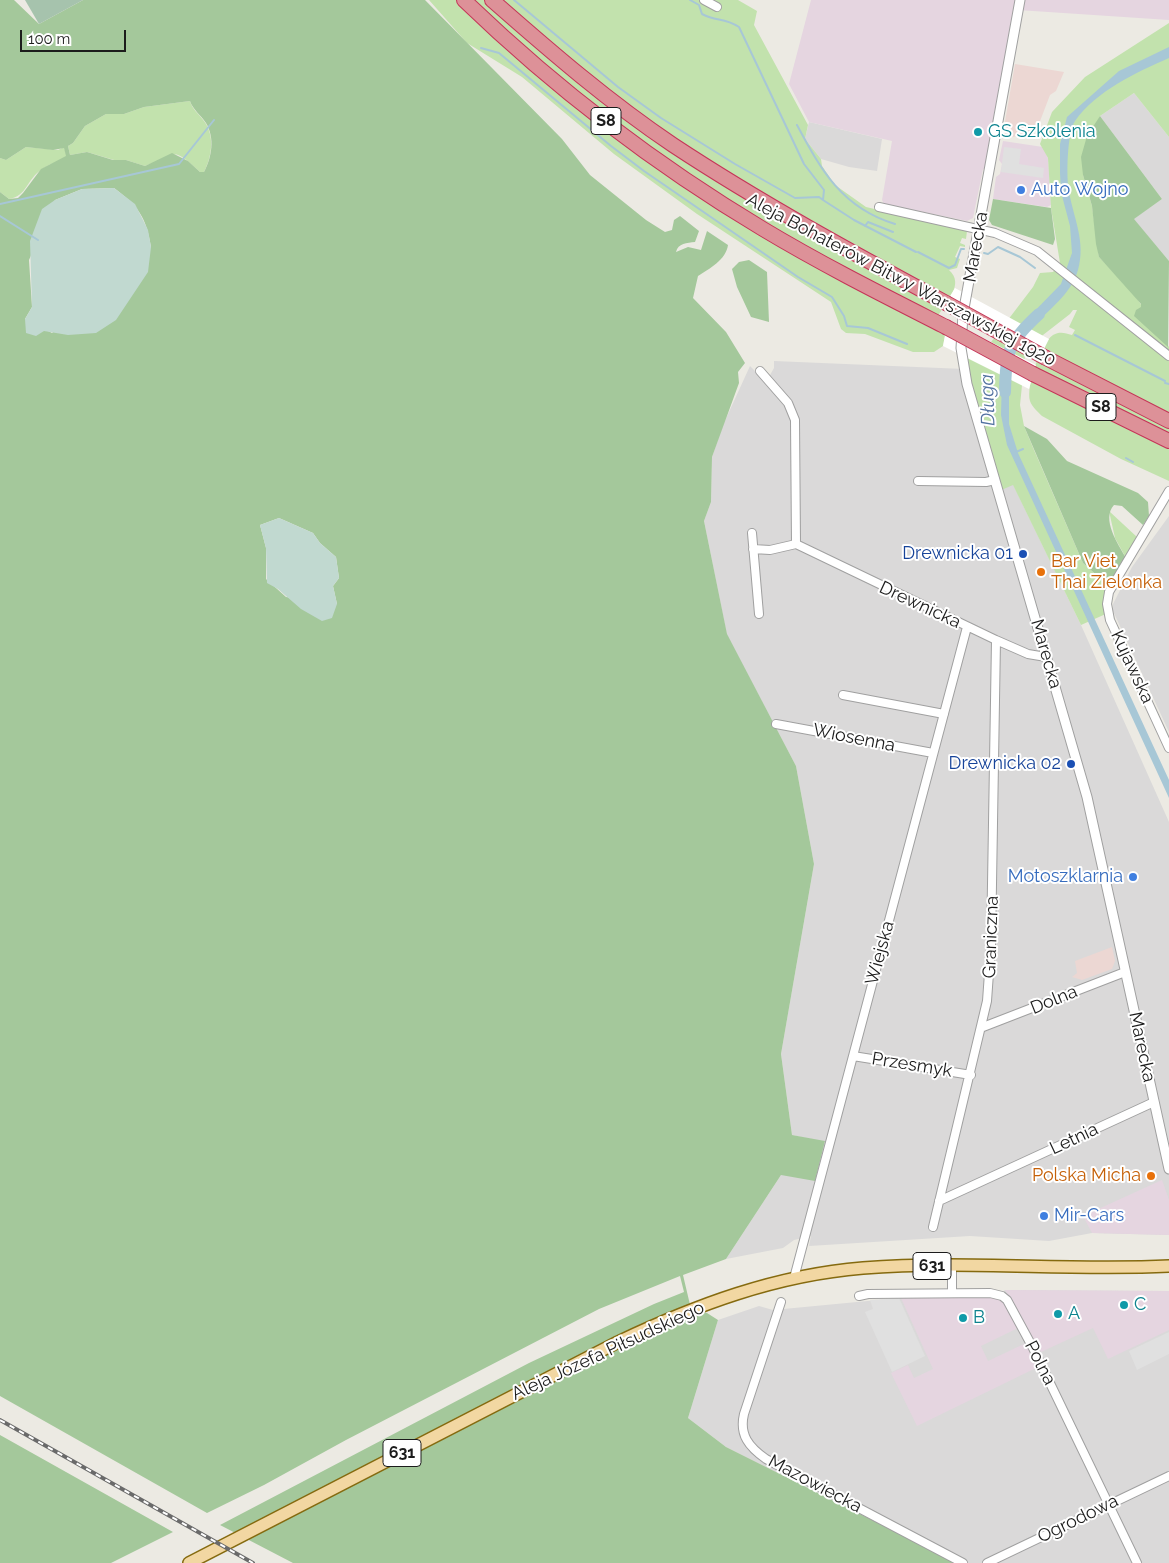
<!DOCTYPE html>
<html>
<head>
<meta charset="utf-8">
<style>
	body { margin:0 }
	#map { position:relative; width:1169px; height:1563px; overflow:hidden; background:#eceae3; font-family:Raleway,sans-serif }
	canvas { display:block }
	.scale { position:absolute; left:20px; top:30px; width:106px; height:22px; box-sizing:border-box; border:2px solid #1c1c1c; border-top:0; padding-left:6px; font-size:15px; line-height:18px; white-space:nowrap; color:#1c1c1c; -webkit-text-stroke:4px #fff; paint-order:stroke }
</style>
</head>
<body>
<div id="map">
<canvas width="1169" height="1563"></canvas>
<div class="scale">100 m</div>
</div>
<script>
const context = document.querySelector('canvas').getContext('2d');
context.lineJoin = 'round';
function fill(path, color) { context.fillStyle = color; context.fill(path, 'evenodd'); }
function stroke(path, color, width, dash) { context.strokeStyle = color; context.lineWidth = width; context.lineCap = dash ? 'butt' : 'round'; context.setLineDash(dash || []); context.stroke(path); }
function label(font, color, halo, rows, align = 'center') {
  context.font = font + ' Raleway,sans-serif'; context.lineWidth = 4; context.setLineDash([]); context.textBaseline = 'middle'; context.strokeStyle = halo; context.fillStyle = color; for (const [text, x, y, turn = 0] of rows) {
    context.save(); context.translate(x, y); context.rotate((+turn || 0) * Math.PI / 180); context.textAlign = isNaN(turn) ? turn : align; if (halo) context.strokeText(text, 0, 0); context.fillText(text, 0, 0); context.restore();
  }
}
const residential = new Path2D(`
	M 1134,93 L 1169,137 L 1169,261 L 1133,219 L 1162,199 L 1100,116 Z
	M 809,122 L 882,139 L 877,171 L 849,167 L 821,159 L 805,139 Z
	M 774,361 L 964,369 L 1009,476 L 1081,625 L 1169,822 L 1169,1235 L 1092,1233 L 1049,1241 L 970,1236 L 809,1246 L 811,1236 L 794,1240 L 783,1248 L 726,1259 L 781,1175 L 825,1142 L 792,1135 L 781,1054 L 814,864 L 796,766 L 727,635 L 704,521 L 711,502 L 712,457 L 723,425 L 750,366 L 766,382 L 774,368 Z
	M 1169,516 L 1169,732 L 1113,611 L 1113,604 L 1132,567 Z
	M 1005,1290 L 1169,1291 L 1169,1563 L 958,1563 L 726,1447 L 688,1418 L 718,1320 L 759,1306 L 773,1310 L 899,1298 L 995,1298 Z`);
const commercial = new Path2D(`
	M 1015,64 L 1064,72 L 1056,91 L 1050,95 L 1037,129 L 1029,134 L 1002,139 Z
	M 1112,947 L 1115,961 L 1112,969 L 1082,980 L 1072,977 L 1077,973 L 1075,961 Z`);
const industrial = new Path2D(`
	M 811,0 L 1169,0 L 1169,20 L 1018,10 L 990,170 L 983,169 L 973,218 L 967,221 L 884,204 L 882,200 L 892,141 L 809,122 L 789,84 Z
	M 1003,141 L 1043,147 L 1048,158 L 1051,205 L 1047,207 L 993,199 L 996,177 L 1000,174 L 1002,164 L 999,160 Z
	M 1162,1180 L 1169,1200 L 1169,1235 L 1092,1233 L 1083,1216 Z
	M 1005,1290 L 1169,1291 L 1169,1330 L 1108,1359 L 1093,1328 L 1041,1352 Z
	M 901,1298 L 995,1298 L 1005,1303 L 1018,1328 L 981,1346 L 988,1361 L 1026,1343 L 1038,1367 L 917,1426 L 891,1373 L 908,1365 L 914,1378 L 933,1369 Z`);
const grass = new Path2D(`
	M 429,0 L 738,0 L 757,11 L 754,25 L 808,125 L 805,139 L 821,159 L 822,166 L 835,185 L 866,207 L 967,231 L 966,239 L 962,238 L 960,243 L 965,245 L 965,247 L 960,246 L 955,257 L 960,259 L 957,268 L 949,270 C 965,284 946,302 938,316 L 948,320 L 943,346 L 934,352 L 913,352 L 865,334 L 846,333 L 841,329 L 831,302 L 697,214 L 614,154 L 522,77 L 467,43 Z
	M 1169,23 L 1169,137 L 1134,93 L 1100,116 L 1083,175 L 1092,206 L 1099,257 L 1134,294 L 1169,347 L 1169,481 L 1121,459 L 1042,416 C 1038,412 1032,407 1030,401 C 1026,386 1040,344 1053,335 C 1060,331 1065,333 1072,335 L 1075,330 L 1069,327 L 1077,310 L 1073,310 L 1070,314 L 1034,342 L 1025,356 L 1020,405 L 1024,426 L 1034,450 L 1083,563 L 1102,580 L 1114,584 L 1108,613 L 1081,625 L 1013,485 L 999,491 L 962,358 L 985,350 L 1033,287 L 1040,273 L 1053,272 L 1060,263 L 1051,208 L 1048,158 L 1040,144 L 1052,112 L 1085,77 Z
	M 190,101 C 192,109 199,114 204,121 C 215,136 212,156 204,172 L 200,172 C 170,144 177,155 145,166 L 126,160 L 114,160 L 87,152 L 70,155 L 68,146 L 73,143 L 85,126 L 106,114 L 124,114 L 144,107 Z
	M 26,147 L 58,150 L 64,147 L 67,157 C 58,162 48,164 41,170 C 27,179 27,196 9,199 L 0,192 L 0,158 L 6,160 Z
	M 1109,511 L 1137,537 L 1137,545 L 1126,558 L 1115,538 Z`);
const forest = new Path2D(`
	M 0,0 L 14,0 L 39,24 L 83,0 L 425,0 L 562,139 L 590,175 L 646,220 L 665,232 L 672,230 L 674,220 L 680,216 L 699,231 L 695,242 C 687,243 678,243 676,252 L 688,247 L 701,250 L 707,231 L 728,245 C 726,260 709,269 698,276 L 693,298 L 726,332 L 745,363 L 738,372 L 739,383 L 712,457 L 711,502 L 704,521 L 727,634 L 796,766 L 814,864 L 781,1054 L 792,1135 L 825,1141 L 815,1181 L 781,1175 L 726,1259 L 683,1275 L 691,1309 L 707,1313 L 718,1320 L 688,1418 L 726,1447 L 958,1563 L 293,1563 L 220,1525 L 529,1363 L 654,1304 L 684,1292 L 680,1276 L 599,1309 L 346,1440 L 264,1485 L 207,1513 L 0,1396 L 0,192 L 9,199 L 18,198 L 23,193 L 41,169 L 66,156 L 64,148 L 53,150 L 26,147 L 6,160 L 0,158 ZM 190,101 C 193,110 201,115 206,123 C 215,138 212,157 204,172 L 200,172 L 188,161 L 172,153 L 145,166 L 126,160 L 113,160 L 87,152 L 70,155 L 68,146 L 73,143 L 85,126 L 106,114 L 124,114 L 144,107 ZM 114,188 C 138,206 146,216 151,247 L 52,333 L 25,319 L 32,307 L 29,260 L 55,200 L 82,189 ZM 279,518 L 313,533 L 320,543 L 336,557 L 339,578 L 333,586 L 337,604 L 286,597 L 266,579 L 266,548 L 260,525 Z
	M 1100,116 L 1162,199 L 1134,219 L 1169,261 L 1168,347 L 1134,316 L 1136,310 L 1141,307 L 1141,304 L 1099,257 L 1096,244 L 1092,206 L 1083,175 L 1081,157 L 1087,136 Z
	M 993,199 L 1051,208 L 1055,239 L 1053,245 L 992,225 L 989,220 Z
	M 749,260 L 767,272 L 769,322 L 751,317 L 737,287 L 732,269 L 739,262 Z
	M 1024,426 L 1047,439 L 1067,461 L 1138,493 L 1148,502 L 1149,516 L 1143,525 L 1122,506 L 1114,505 C 1101,519 1118,544 1126,558 L 1114,584 L 1102,580 L 1083,563 Z
	M 0,1435 L 173,1532 L 111,1563 L 0,1563 Z`);
const wetland = new Path2D(`
	M 114,188 L 135,204 L 148,230 L 151,247 L 148,272 L 116,320 L 96,333 L 68,335 L 44,331 L 36,336 L 26,333 L 25,319 L 32,307 L 30,241 L 42,209 L 55,200 L 82,189 Z
	M 279,518 L 313,533 L 320,543 L 336,557 L 339,578 L 333,586 L 337,604 L 332,618 L 322,621 L 301,609 L 278,589 L 267,583 L 266,548 L 260,525 Z`);
const cemetery = new Path2D(`
	M 25,0 L 83,0 L 39,24 Z`);
const parking = new Path2D(`
	M 1004,147 L 1021,149 L 1019,164 L 1044,168 L 1043,178 L 1001,172 Z
	M 899,1298 L 925,1356 L 892,1372 L 865,1312 L 873,1309 L 870,1300 Z
	M 1169,1332 L 1169,1354 L 1137,1370 L 1129,1351 Z`);
const water = new Path2D(`
	M 1169,47 L 1169,58 C 1137,72 1096,91 1075,121 C 1067,133 1066,177 1069,192 C 1074,219 1086,242 1078,270 C 1071,295 1048,309 1032,329 L 1022,324 L 1061,284 L 1072,253 L 1070,226 L 1061,192 L 1060,173 L 1060,144 L 1067,117 L 1119,71 Z
	M 1002,375 L 1009,379 L 1009,424 L 1018,453 L 1169,780 L 1169,798 L 1007,445 L 1001,415 Z`);
const pier = new Path2D(`
	M 955,288 L 1049,339 L 1038,361 L 942,309 Z
	M 948,320 L 1036,365 L 1029,389 L 943,346 Z`);
const stream = new Path2D(`
	M 514,0 L 618,87 L 661,118 L 735,164 L 795,198 L 819,197 L 823,200
	M 690,0 L 699,5 L 702,14 C 717,22 723,17 739,27 L 804,164 L 824,190 L 823,200 L 854,220 L 916,252
	M 481,48 L 499,53 L 611,146 L 644,171 L 798,277 L 832,297 L 844,316 L 847,326 L 868,328 L 907,344
	M 797,125 C 821,170 842,208 895,224
	M 0,204 L 179,164 L 214,120
	M 0,216 L 38,240
	M 865,226 L 868,222 L 893,232
	M 918,252 L 949,268 L 955,265 L 961,249 L 964,249
	M 984,253 L 988,254 L 998,247 L 1020,257 L 1035,268
	M 1075,335 L 1165,381
	M 1165,383 L 1169,384
	M 1016,452 L 1023,449
	M 1126,458 L 1133,462`);
const river = new Path2D(`
	M 1005,392 C 1006,352 1008,342 1039,314`);
const minor = new Path2D(`
	M 704,0 L 717,7
	M 879,207 L 995,233 L 1037,251 L 1169,356
	M 760,371 L 788,403 L 795,420 L 796,544
	M 918,481 L 986,482 L 995,480
	M 1169,491 L 1109,592 L 1107,604 L 1110,620 L 1169,748
	M 752,533 L 759,614
	M 753,549 L 770,550 L 796,544 L 996,640 L 1028,654 L 1046,657
	M 843,695 L 944,714
	M 776,724 L 933,753
	M 983,1027 L 1125,972
	M 853,1056 L 971,1075
	M 939,1201 L 1154,1102
	M 933,1227 L 987,1001 L 991,945 L 996,640
	M 794,1278 L 967,627
	M 952,1293 L 952,1266
	M 859,1296 L 868,1294 L 990,1293 L 1002,1296 L 1007,1300 L 1033,1348 L 1137,1563
	M 781,1302 L 744,1414 C 739,1435 749,1447 766,1459 L 963,1563
	M 987,1563 L 1169,1476`);
const tertiary = new Path2D(`
	M 1020,0 L 963,314 L 961,348 L 967,384 L 1087,797 L 1169,1169`);
const primary = new Path2D(`
	M 189,1563 L 618,1342 C 696,1305 776,1275 863,1268 C 965,1260 1067,1271 1169,1266`);
const motorway = new Path2D(`
	M 464,0 C 554,87 656,165 763,229 C 823,265 885,296 946,327
	M 492,0 C 550,51 609,102 673,145 C 761,203 853,253 946,303
	M 1046,358 L 1169,421
	M 1033,374 L 1169,441`);
const rail = new Path2D(`
	M 0,1420 L 253,1563`);
const motorwayBridge = new Path2D(`
	M 946,303 L 1046,358
	M 946,327 L 1033,374`);
const markers = [
	[978,132,5,"#0f9aa8"],
	[1021,190,5,"#3f7fe0"],
	[1023,554,5,"#1a4fb4"],
	[1041,572,5,"#e8710a"],
	[1071,764,5,"#1a4fb4"],
	[1133,877,5,"#3f7fe0"],
	[1151,1176,5,"#e8710a"],
	[1044,1216,5,"#3f7fe0"],
	[1124,1305,5,"#0f9aa8"],
	[1058,1314,5,"#0f9aa8"],
	[963,1318,5,"#0f9aa8"]
];
const shields = [
	[606,121,30],
	[1101,407,30],
	[932,1266,38],
	[402,1453,38]
];
const shieldNames = [
	["S8",606,121],
	["S8",1101,407],
	["631",932,1266],
	["631",402,1453]
];
const cultureNames = [
	["GS Szkolenia",988,132],
	["C",1134,1305],
	["A",1068,1314],
	["B",973,1318]
];
const shopNames = [
	["Auto Wojno",1031,190],
	["Motoszklarnia",1123,877,"right"],
	["Mir-Cars",1054,1216]
];
const streetNames = [
	["Marecka",976,247,-80],
	["Aleja Bohaterów Bitwy Warszawskiej 1920",901,280,28],
	["Drewnicka",920,605,25],
	["Marecka",1046,654,74],
	["Kujawska",1132,667,65],
	["Wiosenna",854,738,11],
	["Graniczna",991,937,-88],
	["Wiejska",880,953,-75],
	["Dolna",1054,1000,-22],
	["Marecka",1142,1047,78],
	["Przesmyk",912,1065,9],
	["Letnia",1074,1139,-25],
	["Aleja Józefa Piłsudskiego",608,1351,-25],
	["Polna",1040,1363,63],
	["Mazowiecka",815,1484,28],
	["Ogrodowa",1078,1519,-26]
];
const transitNames = [
	["Drewnicka 01",1013,554],
	["Drewnicka 02",1061,764]
];
const foodNames = [
	["Bar Viet",1051,562],
	["Thai Zielonka",1051,583],
	["Polska Micha",1141,1176,"right"]
];
const waterNames = [
	["Długa",988,400,-92]
];
fill(residential, '#dad9d9');
fill(commercial, '#ecd7d3');
fill(industrial, '#e5d5e0');
fill(grass, '#c2e2ad');
fill(forest, '#a4c89b');
fill(wetland, '#c1d9d0');
fill(cemetery, '#a6c3ad');
fill(parking, '#e0e0e0');
fill(water, '#a7c7d6');
fill(pier, '#fff');
stroke(stream, '#a7c7d6', 2);
stroke(river, '#a7c7d6', 12);
stroke(minor, '#a0a0a0', 10);
stroke(tertiary, '#a0a0a0', 11);
stroke(primary, '#856a0f', 14);
stroke(motorway, '#c53558', 16);
stroke(minor, '#fff', 8);
stroke(tertiary, '#fff', 9);
stroke(primary, '#f2d7a2', 11);
stroke(motorway, '#dd9198', 14);
stroke(rail, '#6a6a6a', 4);
stroke(rail, '#fff', 2, [5.5]);
stroke(motorwayBridge, '#c53558', 16, []);
stroke(motorwayBridge, '#dd9198', 14);
for (const [x, y, r, color] of markers) { const dot = new Path2D(); dot.arc(x, y, r, 0, 2 * Math.PI); context.fillStyle = color; context.fill(dot); stroke(dot, '#fff', 2); }
for (const [x, y, w] of shields) { const box = new Path2D(); box.roundRect(x - w / 2, y - 13.5, w, 27, 4); context.fillStyle = '#fff'; context.fill(box); stroke(box, '#1c1c1c', 1); }
label('bold 16px', '#1c1c1c', null, shieldNames);
label('18px', '#0d838f', '#fff', cultureNames, 'left');
label('18px', '#366cbe', '#fff', shopNames, 'left');
label('18px', '#1c1c1c', '#fff', streetNames);
label('18px', '#164399', '#fff', transitNames, 'right');
label('18px', '#c56008', '#fff', foodNames, 'left');
label('italic 19px', '#5372a1', '#fff', waterNames);
</script>
</body>
</html>
